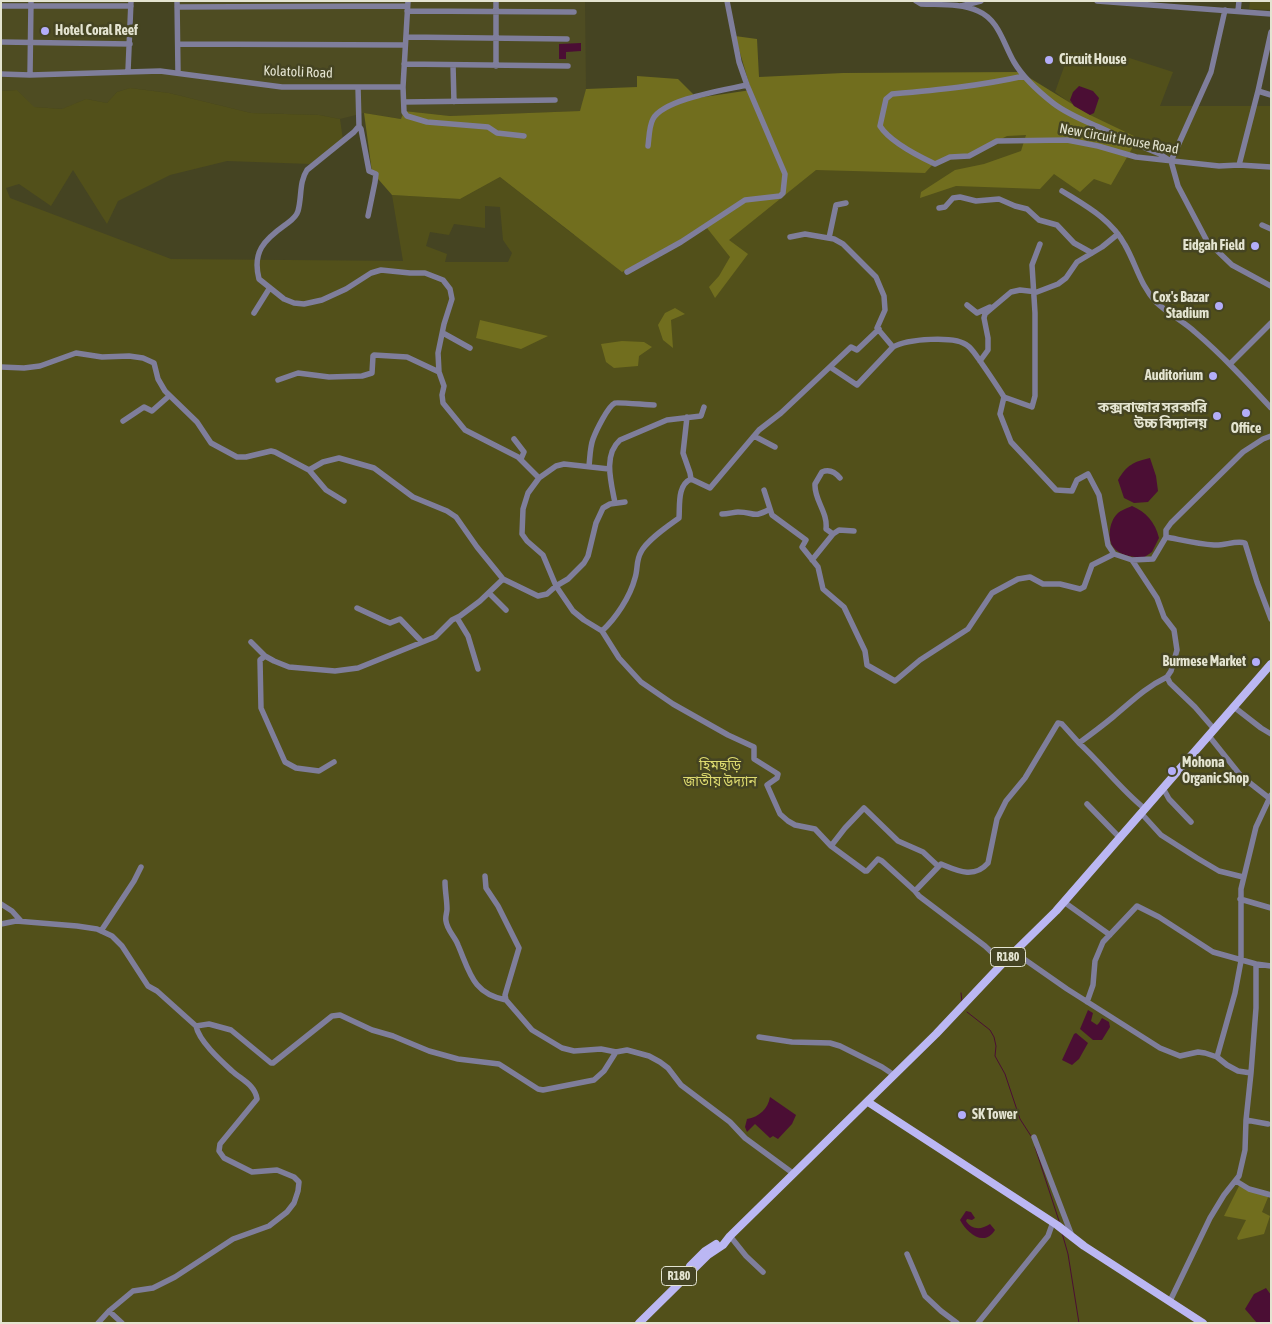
<!DOCTYPE html>
<html>
<head>
<meta charset="utf-8">
<style>
	body { margin:0 }
	#map { position:relative; width:1272px; height:1324px; overflow:hidden; background:#454422; font-family:"Asap Condensed",sans-serif }
	canvas { display:block }
	.frame { position:absolute; inset:0; border:2px solid #e4e4d1; pointer-events:none }
</style>
</head>
<body>
<div id="map">
<canvas width="1272" height="1324"></canvas>
<div class="frame"></div>
</div>
<script>
const context = document.querySelector('canvas').getContext('2d');
context.lineJoin = 'round';
function fill(path, color) { context.fillStyle = color; context.fill(path, 'evenodd'); }
function stroke(path, color, width, dash) { context.strokeStyle = color; context.lineWidth = width; context.lineCap = dash ? 'butt' : 'round'; context.setLineDash(dash || []); context.stroke(path); }
function label(font, color, halo, rows, align = 'center') {
  context.font = font + ' "Asap Condensed","Noto Sans Bengali",sans-serif'; context.lineWidth = 5; context.setLineDash([]); context.textBaseline = 'middle'; context.strokeStyle = halo; context.fillStyle = color; for (const [text, x, y, turn = 0] of rows) {
    context.save(); context.translate(x, y); context.rotate((+turn || 0) * Math.PI / 180); context.textAlign = isNaN(turn) ? turn : align; if (halo) context.strokeText(text, 0, 0); context.fillText(text, 0, 0); context.restore();
  }
}
const built = new Path2D(`
	M 1,1 L 132,1 L 130,71 L 177,73 L 177,1 L 585,1 L 586,89 L 581,111 L 450,116 L 404,111 L 402,119 L 364,113 L 340,119 L 319,115 L 251,113 L 169,93 L 130,88 L 117,92 L 107,103 L 86,99 L 63,109 L 33,107 L 17,90 L 1,91 Z`);
const green = new Path2D(`
	M 1250,1 L 1271,1 L 1271,10 L 1249,9 Z
	M 1069,53 L 1117,54 L 1173,72 L 1160,106 L 1271,106 L 1271,1323 L 1,1323 L 1,91 L 17,90 L 34,107 L 62,109 L 86,99 L 107,103 L 117,92 L 130,88 L 169,93 L 251,113 L 319,115 L 340,119 L 343,140 L 311,164 L 227,161 L 170,175 L 118,201 L 107,224 L 73,170 L 51,206 L 19,184 L 6,188 L 10,198 L 171,259 L 403,261 L 392,195 L 460,199 L 500,177 L 574,235 L 797,115 L 1074,106 L 1055,92 ZM 485,206 L 500,207 L 503,240 L 512,253 L 508,262 L 445,262 L 447,254 L 426,246 L 430,232 L 449,235 L 454,224 L 485,228 Z`);
const forest = new Path2D(`
	M 735,36 L 757,39 L 759,77 L 843,73 L 1020,72 L 1090,115 L 1138,138 L 1111,185 L 1094,179 L 1080,192 L 1054,174 L 1040,189 L 956,186 L 920,198 L 921,192 L 955,170 L 984,164 L 1021,151 L 1026,135 L 1007,136 L 969,155 L 934,163 L 925,173 L 816,170 L 729,240 L 748,254 L 715,298 L 709,287 L 719,276 L 730,257 L 707,228 L 675,247 L 622,272 L 500,177 L 460,199 L 392,195 L 372,172 L 364,113 L 401,119 L 404,111 L 450,116 L 580,111 L 586,89 L 637,87 L 637,76 L 678,79 L 697,98 L 751,90 Z
	M 675,308 L 685,314 L 671,320 L 673,348 L 663,340 L 658,325 L 665,313 Z
	M 480,320 L 548,336 L 521,349 L 476,338 Z
	M 622,341 L 644,342 L 652,347 L 639,356 L 638,366 L 614,368 L 606,362 L 601,344 Z
	M 1240,1184 L 1269,1195 L 1262,1212 L 1270,1216 L 1264,1234 L 1238,1240 L 1237,1238 L 1246,1220 L 1224,1216 Z`);
const water = new Path2D(`
	M 581,43 L 581,51 L 566,52 L 566,59 L 559,59 L 559,44 Z
	M 1079,86 L 1093,91 L 1099,98 L 1094,113 L 1090,115 L 1074,106 L 1070,100 L 1073,92 Z
	M 1150,458 L 1156,476 L 1158,491 L 1148,502 L 1134,503 L 1124,498 L 1118,480 C 1127,465 1133,462 1150,458 Z
	M 1132,506 C 1146,512 1155,522 1159,538 L 1152,552 L 1143,558 C 1134,557 1123,556 1116,550 C 1106,542 1109,522 1117,514 C 1121,510 1128,508 1132,506 Z
	M 1088,1010 L 1093,1013 L 1091,1021 L 1097,1025 L 1099,1023 L 1102,1018 L 1109,1022 L 1110,1027 L 1102,1040 L 1093,1040 L 1080,1029 Z
	M 1076,1033 L 1088,1043 L 1079,1059 L 1072,1065 L 1062,1060 L 1074,1034 Z
	M 770,1097 L 796,1115 L 792,1124 L 778,1139 L 773,1136 L 770,1138 L 755,1124 L 747,1132 L 745,1127 L 747,1119 C 759,1117 768,1109 770,1097 Z
	M 966,1211 L 971,1212 L 975,1218 L 972,1220 L 967,1219 L 966,1221 C 972,1230 981,1230 990,1224 L 995,1230 C 984,1248 966,1232 960,1220 Z
	M 1266,1288 L 1271,1295 L 1271,1323 L 1257,1323 L 1245,1309 L 1254,1294 Z`);
const stream = new Path2D(`
	M 961,993 L 962,1002
	M 967,1012 L 990,1030 L 994,1037 L 996,1046 L 995,1056 L 1005,1074 L 1020,1119 L 1031,1136
	M 1035,1147 L 1060,1224
	M 1062,1233 L 1068,1254 L 1079,1323`);
const minor = new Path2D(`
	M 177,1 L 178,72
	M 408,1 L 403,87 L 404,112 L 407,116 L 427,122 L 488,127 L 497,133 L 524,136
	M 916,1 L 921,4 C 939,5 961,3 978,11 C 999,20 1003,43 1014,62 C 1024,79 1039,92 1053,103 C 1067,114 1085,121 1101,128 C 1120,137 1140,146 1160,154 L 1169,160
	M 1097,1 L 1271,14
	M 1,6 L 131,6
	M 961,6 L 981,1
	M 177,7 L 407,6
	M 407,11 L 574,12
	M 1238,11 L 1239,1
	M 406,37 L 567,39
	M 1,42 L 130,44
	M 178,44 L 405,45
	M 404,64 L 568,66
	M 453,65 L 454,102
	M 496,66 L 496,1
	M 128,71 L 131,1
	M 1,74 L 30,75 L 160,71 L 282,87 L 403,87
	M 30,75 L 31,1
	M 1024,76 C 980,86 937,90 892,94 L 886,99 L 880,126 C 890,142 918,156 935,164 L 950,157 L 969,156 L 997,141 L 1067,140 L 1098,146 L 1136,157 L 1219,166 L 1239,165 L 1271,167
	M 358,87 L 359,126 L 354,132 L 307,170 C 299,182 302,197 298,211 C 296,218 290,221 285,225 C 264,240 252,252 259,279 L 284,299 L 294,303 L 304,304 L 322,300 L 346,289 L 371,273 L 381,270 L 410,273 L 425,273 L 443,280 L 450,289 L 452,299 L 444,324 L 438,353 L 439,372 L 444,386 L 442,395 L 443,403 L 465,430 L 518,457 L 539,478
	M 1258,91 L 1271,32
	M 404,102 L 555,100
	M 359,126 L 361,129 L 369,171 L 376,174 L 375,182 L 368,216
	M 648,146 C 649,139 649,126 653,119 C 664,99 725,90 747,85 L 739,62 L 727,1
	M 1171,161 L 1178,186 L 1207,241 L 1232,265 L 1271,286
	M 1171,161 L 1211,72 L 1225,10
	M 1239,165 L 1258,91 L 1271,95
	M 1062,191 C 1086,206 1111,219 1125,245 C 1136,264 1140,285 1156,302 C 1167,313 1183,321 1195,332 C 1222,355 1246,381 1271,408
	M 939,208 L 945,207 L 953,198 L 960,197 L 976,201 L 999,199 L 1015,206 L 1027,209 L 1039,220 L 1057,225 L 1074,243 L 1092,253
	M 1262,225 L 1271,229
	M 790,237 L 805,234 L 834,239 L 843,244 L 876,277 L 884,296 L 885,310 L 877,328 L 893,347 C 906,339 956,335 968,346 C 972,349 975,354 978,358 C 987,371 996,384 1004,397
	M 829,238 L 836,205 L 846,203
	M 1040,244 L 1032,265 L 1035,313 L 1035,396 L 1032,407 L 1004,397 L 1000,414 L 1011,442 L 1056,490 L 1072,491 L 1077,480 L 1088,474 L 1099,495 L 1108,545 L 1114,554
	M 627,272 L 681,242 L 745,200 L 780,196 L 783,193 L 785,174 L 747,85
	M 967,305 L 977,313 L 990,307
	M 254,313 L 269,289
	M 443,333 L 470,348
	M 980,361 L 988,350 L 988,338 L 984,318 L 985,314 L 992,308 L 1011,292 L 1020,290 L 1037,292 L 1058,284 L 1066,278 L 1077,262 L 1102,247 L 1118,234
	M 1230,364 L 1271,323
	M 1,367 L 24,368 L 40,366 L 76,353 L 102,357 L 129,356 L 143,358 L 154,363 L 158,379 L 165,391 L 197,422 L 211,443 L 237,457 L 246,457 L 271,451 L 275,452 L 309,470 L 323,462 L 339,458 L 374,468 L 413,497 L 447,511 L 456,517 L 477,547 L 503,579
	M 830,367 L 857,385 L 893,347
	M 278,380 L 298,373 L 329,377 L 362,376 L 372,373 L 373,356 L 374,355 L 407,357 L 439,372
	M 123,421 L 144,407 L 152,411 L 169,396
	M 754,436 L 775,447
	M 514,439 L 524,452 L 521,459
	M 589,466 C 590,457 590,447 593,439 C 596,431 608,406 615,403 C 618,402 648,405 654,405
	M 609,469 L 564,464 L 556,466 L 539,478 L 528,493 L 523,509 L 522,534 L 527,541 L 543,555 L 556,586 L 568,579 L 584,563 L 588,556 L 596,523 L 603,508 L 610,504 L 625,502
	M 309,470 L 326,490 L 344,501
	M 691,479 L 710,488 L 759,430 L 781,413 L 851,347 L 857,350 L 879,329
	M 764,490 L 772,515 L 806,540 L 802,547 L 818,567 L 823,589 L 844,607 L 865,651 L 867,665 L 895,681 L 920,660 L 968,629 L 992,593 L 1018,579 L 1030,577 L 1043,584 L 1060,584 L 1080,589 L 1084,587 L 1092,565 L 1114,554 L 1132,560 L 1157,598 L 1164,617 L 1174,630 L 1177,650 L 1171,671 L 1167,677 L 1170,683 L 1195,707 L 1214,729
	M 615,503 C 611,482 603,455 620,440 L 667,420 L 701,416 L 704,407
	M 722,514 C 728,514 734,512 738,512 C 755,512 752,519 770,509
	M 833,534 L 826,529 C 828,512 814,500 815,484 L 822,472 C 829,469 835,472 840,478
	M 1166,537 C 1182,540 1198,544 1214,545 C 1224,546 1236,540 1245,543 L 1257,582 L 1271,619
	M 812,560 L 833,534 L 839,530 L 854,531
	M 1132,560 L 1153,559 L 1166,537 L 1166,530 L 1171,523 L 1243,452 L 1263,439 L 1271,436
	M 489,593 L 506,610
	M 357,608 L 385,621 L 390,623 L 400,619 L 422,642
	M 457,618 L 468,636 L 478,669
	M 602,631 C 616,618 630,597 635,578 C 638,569 636,560 641,552 C 647,540 668,526 679,518 C 680,506 677,485 691,479 L 690,473 L 683,453 L 687,417
	M 251,642 L 265,656 L 274,661 L 289,667 L 335,671 L 358,668 L 435,637 L 452,620 L 460,616 L 480,601 L 503,579 L 538,596 L 547,594 L 556,586 L 573,611 L 584,620 L 602,631 L 619,658 L 641,682 L 673,704 L 728,735 L 754,747 L 754,759 L 778,774 L 777,778 L 767,785 L 780,814 L 788,821 L 795,825 L 815,829 L 831,846 L 865,871 L 867,871 L 878,859 L 882,861 L 915,891 L 919,896 L 985,946 L 1003,963
	M 265,656 L 260,660 L 261,708 L 285,762 L 296,768 L 319,771 L 334,762
	M 1234,707 L 1261,728 L 1271,734
	M 1209,736 L 1241,776 L 1269,798
	M 1079,743 C 1102,764 1120,789 1145,809
	M 1163,788 L 1169,799 L 1191,822
	M 1087,804 L 1120,838
	M 1141,813 L 1161,835 L 1197,858 L 1219,871 L 1243,877
	M 831,846 L 845,828 L 864,808 L 898,841 L 923,852 L 938,866
	M 485,876 L 486,888 L 498,906 L 519,948 L 505,995 L 506,1000 L 532,1030 L 562,1048 L 574,1051 L 601,1049 L 616,1052 L 627,1050 L 649,1056 L 660,1062 L 668,1068 L 681,1085 L 730,1122 L 745,1138 L 794,1174
	M 445,882 C 445,891 447,900 447,909 C 447,913 445,917 446,921 C 447,930 455,937 458,945 C 470,973 473,994 506,1000
	M 915,891 L 941,864 C 958,871 974,879 988,863 L 997,819 L 1006,801 L 1025,778 L 1058,723 L 1062,724 L 1079,743 C 1090,735 1102,726 1113,717 C 1131,702 1146,687 1167,677
	M 1240,899 L 1271,908
	M 1064,902 L 1110,935
	M 1,904 L 12,911 L 21,921
	M 1,924 L 16,921 L 77,926 L 97,929 L 112,936 L 122,946 L 148,986 L 157,991 L 196,1026
	M 101,931 L 134,881 L 141,867
	M 1014,952 L 1067,989 L 1160,1048 L 1180,1056 L 1198,1052 L 1205,1053 L 1217,1057 L 1227,1065 L 1238,1071 L 1251,1073
	M 1087,1002 L 1093,985 L 1095,961 L 1103,942 L 1137,906 L 1159,917 L 1213,952 L 1256,964 L 1271,966
	M 759,1037 L 792,1042 L 830,1043 L 840,1046 L 882,1067 L 894,1075
	M 1217,1057 L 1235,993 L 1241,961 L 1241,889 L 1256,827 L 1271,795
	M 1246,1120 L 1268,1124
	M 1034,1137 L 1072,1236
	M 1236,1181 L 1249,1189 L 1271,1195
	M 730,1236 L 746,1256 L 763,1272
	M 907,1254 L 925,1296 L 941,1311 L 957,1323
	M 1170,1301 L 1210,1218 L 1224,1195 L 1239,1176 L 1245,1150 L 1246,1120 L 1251,1073 L 1256,1008 L 1256,964
	M 109,1311 L 122,1323
	M 98,1323 L 109,1311 L 133,1291 L 153,1288 L 175,1277 L 233,1239 L 269,1226 L 287,1212 L 294,1203 L 298,1191 L 299,1182 L 294,1177 L 277,1170 L 252,1172 L 224,1158 L 219,1151 L 220,1144 L 257,1099 C 255,1085 242,1080 232,1071 C 220,1060 199,1041 196,1026 L 209,1024 L 231,1030 L 271,1063 L 273,1063 L 332,1016 L 340,1015 L 372,1030 L 393,1036 L 429,1051 L 458,1059 L 499,1064 L 538,1089 L 543,1090 L 594,1080 L 604,1071 L 616,1052
	M 978,1323 L 1048,1236 L 1053,1222`);
const major = new Path2D(`
	M 868,1102 L 1057,1225 L 1084,1246 L 1203,1323
	M 690,1266 L 705,1251 L 716,1244
	M 639,1323 L 708,1255 L 723,1245 L 730,1236 L 936,1034 L 1003,963 L 1056,911 L 1271,664`);
const markers = [
	[45,31,5,"#b3adf9"],
	[1049,60,5,"#b3adf9"],
	[1255,246,5,"#b3adf9"],
	[1219,306,5,"#b3adf9"],
	[1213,376,5,"#b3adf9"],
	[1246,413,5,"#b3adf9"],
	[1217,416,5,"#b3adf9"],
	[1256,662,5,"#b3adf9"],
	[1172,771,5,"#b3adf9"],
	[962,1115,5,"#b3adf9"]
];
const shields = [
	[1008,957,35],
	[679,1276,35]
];
const shieldNames = [
	["R180",1008,957],
	["R180",679,1276]
];
const poiNames = [
	["Hotel Coral Reef",55,31,"left"],
	["Circuit House",1059,60,"left"],
	["Eidgah Field",1245,246],
	["Cox's Bazar",1209,298],
	["Stadium",1209,314],
	["Auditorium",1203,376],
	["কক্সবাজার সরকারি",1207,408],
	["উচ্চ বিদ্যালয়",1207,424],
	["Office",1246,429,"center"],
	["Burmese Market",1246,662],
	["Mohona",1182,763,"left"],
	["Organic Shop",1182,779,"left"],
	["SK Tower",972,1115,"left"]
];
const streetNames = [
	["Kolatoli Road",298,72,2],
	["New Circuit House Road",1119,139,10]
];
const parkNames = [
	["হিমছড়ি",720,766],
	["জাতীয় উদ্যান",720,782]
];
fill(built, '#4e4c22');
fill(green, '#52501a');
fill(forest, '#716e1e');
fill(water, '#4b0e34');
stroke(stream, '#4b0e34', 1);
stroke(minor, '#7f7e9b', 5.5);
stroke(major, '#bbb7f3', 8);
for (const [x, y, r, color] of markers) { const dot = new Path2D(); dot.arc(x, y, r, 0, 2 * Math.PI); context.fillStyle = color; context.fill(dot); stroke(dot, '#454422', 2); }
for (const [x, y, w] of shields) { const box = new Path2D(); box.roundRect(x - w / 2, y - 9.5, w, 19, 4); context.fillStyle = '#454422'; context.fill(box); stroke(box, '#e4e4d1', 1); }
label('bold 12px', '#e4e4d1', null, shieldNames);
label('bold 14px', '#e4e4d1', '#454422', poiNames, 'right');
label('14px', '#e4e4d1', '#454422', streetNames);
label('14px', '#ddda6f', '#454422', parkNames);
</script>
</body>
</html>
